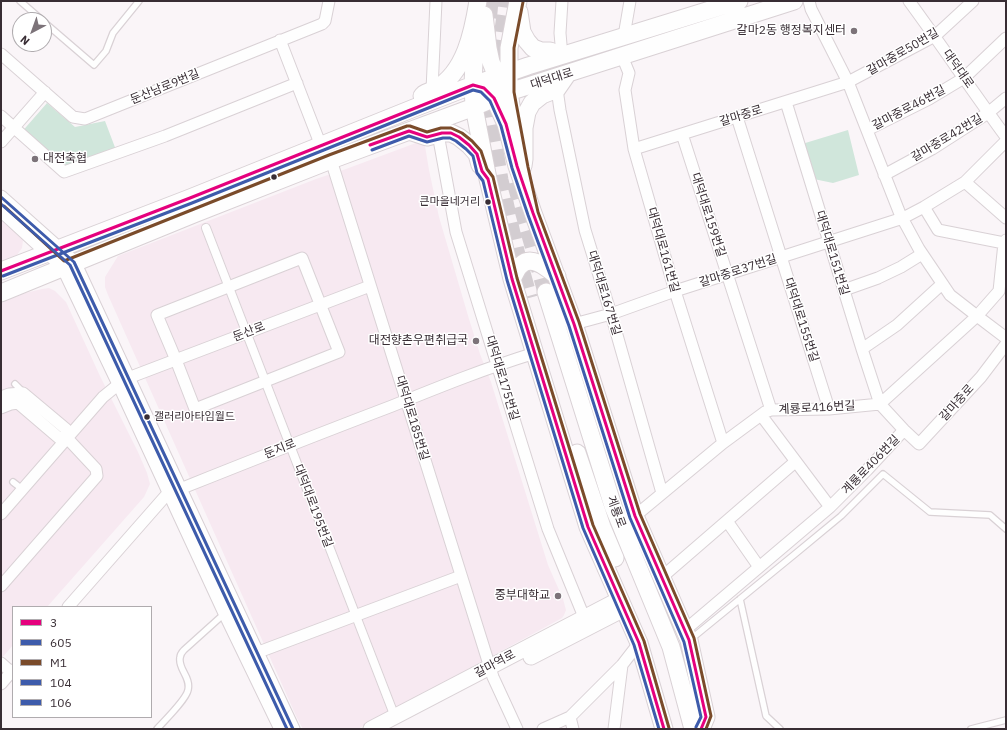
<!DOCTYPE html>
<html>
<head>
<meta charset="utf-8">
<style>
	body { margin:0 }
	#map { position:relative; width:1007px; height:730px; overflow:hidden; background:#faf5f8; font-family:"IBM Plex Sans",sans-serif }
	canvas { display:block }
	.frame { position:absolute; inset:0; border:2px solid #382d34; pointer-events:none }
	.legend { position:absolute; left:12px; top:606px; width:140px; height:112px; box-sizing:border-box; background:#fff; border:1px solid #afabae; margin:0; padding:5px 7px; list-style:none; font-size:12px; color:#382d34 }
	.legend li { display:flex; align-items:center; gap:8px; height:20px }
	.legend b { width:20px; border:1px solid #afabae }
	.north { position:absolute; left:12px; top:12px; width:40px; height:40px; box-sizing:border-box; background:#fff; border:1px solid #afabae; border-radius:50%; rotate:221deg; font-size:11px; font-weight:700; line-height:16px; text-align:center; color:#382d34 }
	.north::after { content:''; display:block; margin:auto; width:14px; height:18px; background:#7c7379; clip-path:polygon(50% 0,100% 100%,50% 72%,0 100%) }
</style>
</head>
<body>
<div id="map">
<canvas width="1007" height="730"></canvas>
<div class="frame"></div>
<ul class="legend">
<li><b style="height:5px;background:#e5007d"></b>3</li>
<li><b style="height:5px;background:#3d5bab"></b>605</li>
<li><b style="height:5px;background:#7a4b2a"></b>M1</li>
<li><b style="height:5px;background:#3d5bab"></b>104</li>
<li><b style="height:5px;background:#3d5bab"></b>106</li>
</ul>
<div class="north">N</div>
</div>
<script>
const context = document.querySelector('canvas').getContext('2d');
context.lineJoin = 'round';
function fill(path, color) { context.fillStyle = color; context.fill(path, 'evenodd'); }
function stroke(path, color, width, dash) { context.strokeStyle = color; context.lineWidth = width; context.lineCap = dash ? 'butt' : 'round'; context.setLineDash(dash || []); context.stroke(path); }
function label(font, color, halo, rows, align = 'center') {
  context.font = font + ' "IBM Plex Sans","Noto Sans KR",sans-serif'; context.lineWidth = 3; context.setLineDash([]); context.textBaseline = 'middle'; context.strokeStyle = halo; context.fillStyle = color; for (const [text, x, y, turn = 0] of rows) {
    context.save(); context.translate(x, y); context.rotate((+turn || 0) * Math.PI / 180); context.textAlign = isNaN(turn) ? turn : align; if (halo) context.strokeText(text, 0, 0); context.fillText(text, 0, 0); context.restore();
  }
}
const built = new Path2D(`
	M 424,140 L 429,170 L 439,217 L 469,319 L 480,354 L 491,382 L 548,565 L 563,599 L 566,610 L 564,615 L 562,618 L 358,729 L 303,729 L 297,718 L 108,295 L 105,287 L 105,277 L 118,256 L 316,179 L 346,169 Z
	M 1,220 L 21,237 L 23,240 L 22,248 L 17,255 L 1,261 Z
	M 49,288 L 55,291 L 66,302 L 100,376 L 138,452 L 147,473 L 150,484 L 144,497 L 47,607 L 13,607 L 13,645 L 1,659 L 1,303 L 25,293 L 42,289 Z`);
const green = new Path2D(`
	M 47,103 L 75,127 L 105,121 L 116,150 L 62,169 L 20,134 Z
	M 848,130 L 859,175 L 833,183 L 809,178 L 802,144 Z`);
const primaryTunnel = new Path2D(`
	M 490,1 L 484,68 L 486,98 L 500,180 L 516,251 L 529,298
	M 498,82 L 498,66 L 507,1
	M 515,182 L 546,292`);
const service = new Path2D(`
	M 20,1 L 42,20
	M 44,22 L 94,65 L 106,51 L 113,33 L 139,1
	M 15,384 L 23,392
	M 13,482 L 22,489
	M 740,599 L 766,716 L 780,729
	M 691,639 L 795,554 L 841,516 L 883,474 L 930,512 L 990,515 L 1006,529
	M 157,729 C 164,721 186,700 188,690 C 191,677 178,669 180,658 C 180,655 182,652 184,650 L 224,614
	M 971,729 L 1006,720`);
const pedestrian = new Path2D(`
	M 206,228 L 395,717`);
const minor = new Path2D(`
	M 562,1 L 560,33 L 562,56
	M 809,1 L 811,9 L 848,82 L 900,214 L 919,249 L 950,295 L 977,316 L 1006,338
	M 909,1 C 942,46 973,92 1006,137
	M 624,36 L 630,1
	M 280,40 L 321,146
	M 1,54 L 73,117 L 85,119 L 322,24 L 325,21 L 329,1
	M 622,56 L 629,73 L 625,90 L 634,149 L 675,291 L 723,443
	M 557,89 L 560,110 L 585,230 L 611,314 L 662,493
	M 432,90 L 436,1
	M 786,102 L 862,349 L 880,404 L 904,430 L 919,444 L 981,377 L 1006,344
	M 1,116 L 64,172 L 165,136 L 297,83
	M 737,117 L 829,409
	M 867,130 L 929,99 L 964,78 L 1006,38
	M 438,134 L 456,232 L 548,529 L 584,617
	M 682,134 L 771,410
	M 1,142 L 45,92
	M 634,149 L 848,82 L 935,36 L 973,1
	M 331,160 L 493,677 L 517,729
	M 884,175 L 932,149 L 988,113 L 1006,98
	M 965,182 L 1006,218
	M 924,207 L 938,230 L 1004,243
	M 302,258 L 339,352 L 195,409 L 176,360 L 157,315 Z
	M 844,290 L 878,278 L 901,267 L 922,254
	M 574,324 L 611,314 L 675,291 L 903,218 L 924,207 L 965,182 L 1006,141
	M 862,349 L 897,325 L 942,284
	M 128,378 L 370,286
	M 1,397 L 9,394 L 23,393 L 66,429 L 67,438
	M 1,408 L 11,404 L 18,403 L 59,438 L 67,438
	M 761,415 L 830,507
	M 1,514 L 103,397 L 119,384
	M 635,516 L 723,443 L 765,412 L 771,410 L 829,409 L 880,404 L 977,316 L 999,291 L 1004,243 L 1006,240
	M 727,521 L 759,567
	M 662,577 L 795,462
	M 1,586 L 97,476 L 96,469 L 67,438
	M 68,607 L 169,492 L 180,489 C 250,461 321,433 392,406 C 439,387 486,368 535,353
	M 685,630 L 830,507 L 867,470 L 904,430
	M 256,653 L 461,576
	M 1,663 L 11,672
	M 1,684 L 13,670
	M 570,717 L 573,729
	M 543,729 L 570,717 L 622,665 L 639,643
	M 614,729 L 622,665`);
const tertiary = new Path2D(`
	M 1,197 L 74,262 L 180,489 L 293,729
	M 1,210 L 63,267 L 119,384 L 225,613 L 281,729`);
const secondary = new Path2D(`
	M 531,657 L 624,609
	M 371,729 L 620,599`);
const primary = new Path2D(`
	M 519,12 L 522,32 L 527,41 L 533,48 L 541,51 L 550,51 L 560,55
	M 476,15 L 473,85 L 474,107 L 488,179 L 512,279 L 588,527 L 639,643 L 664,729
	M 484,15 L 488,48 L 491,62 L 497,77 L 503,85
	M 486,90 L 494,98 L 506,124 L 517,166 L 533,213 L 574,324 L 635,516 L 689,640 L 706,717 L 701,729
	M 422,96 L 424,94 C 427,92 432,91 435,89 C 465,73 473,32 478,1
	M 516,130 L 512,112 L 509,92 L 509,48 L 518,1
	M 409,131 L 427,137 L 442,133 L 451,133 L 459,137 L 469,145 L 477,154 L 480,165
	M 523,166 L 524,159 L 524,128 L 527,112 L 532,103 L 542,95 L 557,89 L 566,76
	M 1,271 L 190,198 L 414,108 L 473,85 L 528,66 L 739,1
	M 512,279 C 515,274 517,268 521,265 C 532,254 548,269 557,276
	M 546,292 L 613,506 L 671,647 L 693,729
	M 1,293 L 194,214 L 331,160 L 474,107 L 509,92 L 794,1
	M 577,453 L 602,527 L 615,558`);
const bus1 = new Path2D(`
	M 370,145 L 409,131 L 427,137 L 442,133 L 451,133 L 459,137 L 469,145 L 477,154 L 482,171 L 488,179 L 512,279 L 588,527 L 639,643 L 664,729
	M 1,271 L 190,198 L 473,85 L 484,88 L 494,98 L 506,124 L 517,166 L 533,213 L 574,324 L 635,516 L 689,640 L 706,717 L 701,729`);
const bus2 = new Path2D(`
	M 372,150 L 409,136 L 427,142 L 443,138 L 450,138 L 456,141 L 466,149 L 473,156 L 477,173 L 483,181 L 507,280 L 583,528 L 634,645 L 659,729
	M 3,276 L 192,203 L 473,90 L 481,92 L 490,101 L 501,126 L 512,168 L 528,215 L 569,326 L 630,518 L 684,642 L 701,717 L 696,727`);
const bus3 = new Path2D(`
	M 523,2 L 514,48 L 514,92 L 528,167 L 538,212 L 579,322 L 640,514 L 694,638 L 711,716 L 706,729
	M 4,206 L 64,261 L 329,155 L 407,126 L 410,126 L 427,132 L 441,128 L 451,128 L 462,133 L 472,141 L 481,151 L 487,169 L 493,177 L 517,278 L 593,525 L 644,641 L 669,728`);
const bus4 = new Path2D(`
	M 1,197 L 74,262 L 293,729`);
const bus5 = new Path2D(`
	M 1,204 L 70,265 L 287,729`);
const markers = [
	[854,31,4,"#7c7379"],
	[35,159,4,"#7c7379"],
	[274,177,3.5,"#382d34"],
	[488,202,3.5,"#382d34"],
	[476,341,4,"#7c7379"],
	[147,417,3.5,"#382d34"],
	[558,596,4,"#7c7379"]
];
const busNames = [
	["큰마을네거리",480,202],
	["갤러리아타임월드",154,417,"left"]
];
const poiNames = [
	["갈마2동 행정복지센터",846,31],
	["대전축협",43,159,"left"],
	["대전향촌우편취급국",468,341],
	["중부대학교",550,596]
];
const streetNames = [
	["갈마중로50번길",903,52,-30],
	["대덕대로",958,69,55],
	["대덕대로",552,79,-18],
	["둔산남로9번길",165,87,-22],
	["갈마중로46번길",909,108,-28],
	["갈마중로",741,116,-17],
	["갈마중로42번길",947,138,-31],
	["대덕대로159번길",708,215,72],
	["대덕대로161번길",663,250,74],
	["대덕대로151번길",832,253,73],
	["갈마중로37번길",738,271,-18],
	["대덕대로167번길",604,293,73],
	["대덕대로155번길",801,320,72],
	["둔산로",249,332,-21],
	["대덕대로175번길",502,378,73],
	["갈마중로",957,403,-48],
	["계룡로416번길",817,408,-3],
	["대덕대로185번길",412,418,73],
	["둔지로",280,449,-22],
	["계룡로406번길",871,465,-46],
	["대덕대로195번길",313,506,69],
	["계룡로",616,512,70],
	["갈마역로",495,664,-28]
];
fill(built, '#f7e9f1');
fill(green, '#d0e6db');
stroke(primaryTunnel, '#d3cdd1', 17, [17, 8]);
stroke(service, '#d9d1d5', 8);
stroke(pedestrian, '#d9d1d5', 10);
stroke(minor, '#d9d1d5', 13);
stroke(tertiary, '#d9d1d5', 15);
stroke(secondary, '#d9d1d5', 17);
stroke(primary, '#d9d1d5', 19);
stroke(service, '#fefefe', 5.5);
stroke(pedestrian, '#fefefe', 8);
stroke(minor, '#fefefe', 11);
stroke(tertiary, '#fefefe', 13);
stroke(secondary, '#fefefe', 15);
stroke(primary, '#fefefe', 17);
stroke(bus1, '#e5007d', 3);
stroke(bus2, '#3d5bab', 3);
stroke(bus3, '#7a4b2a', 3);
stroke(bus4, '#3d5bab', 3);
stroke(bus5, '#3d5bab', 3);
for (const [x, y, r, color] of markers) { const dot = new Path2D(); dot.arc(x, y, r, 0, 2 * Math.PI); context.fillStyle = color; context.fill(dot); stroke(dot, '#fff', 1.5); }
label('11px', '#382d34', '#fff', busNames, 'right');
label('12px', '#382d34', '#fff', poiNames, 'right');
label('12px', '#382d34', '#fff', streetNames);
</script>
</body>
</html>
